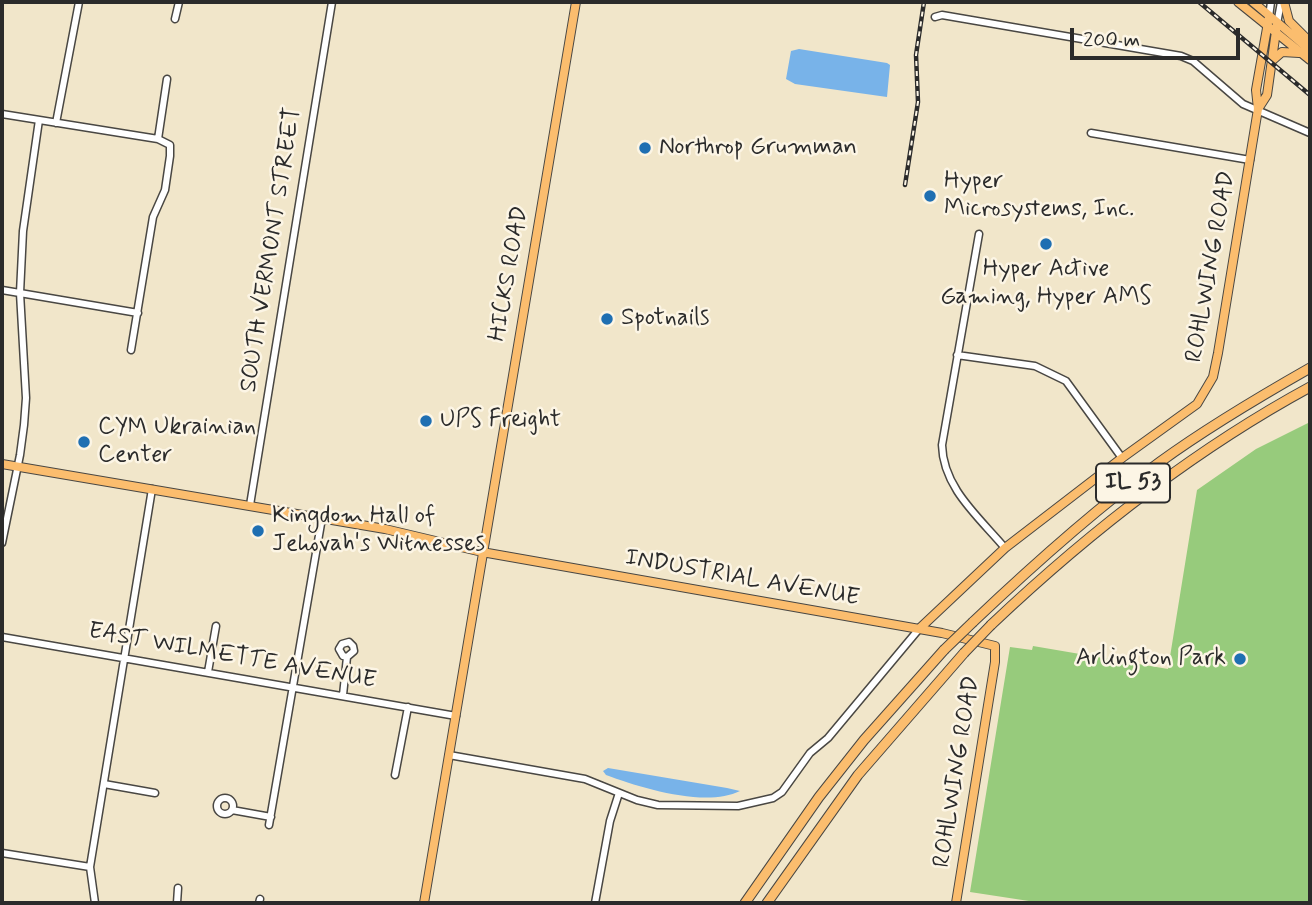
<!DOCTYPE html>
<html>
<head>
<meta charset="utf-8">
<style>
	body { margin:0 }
	#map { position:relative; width:1312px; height:905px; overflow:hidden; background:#f1e6ca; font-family:Mynerve,sans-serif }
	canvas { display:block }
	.frame { position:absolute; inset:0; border:4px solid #2b2b2b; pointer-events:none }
	.scale { position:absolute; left:1070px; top:28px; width:170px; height:32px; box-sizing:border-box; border:4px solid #2b2b2b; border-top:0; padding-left:9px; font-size:21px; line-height:24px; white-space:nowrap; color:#2b2b2b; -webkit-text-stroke:5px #fcf5e5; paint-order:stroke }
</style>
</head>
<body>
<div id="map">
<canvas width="1312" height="905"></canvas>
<div class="frame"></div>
<div class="scale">200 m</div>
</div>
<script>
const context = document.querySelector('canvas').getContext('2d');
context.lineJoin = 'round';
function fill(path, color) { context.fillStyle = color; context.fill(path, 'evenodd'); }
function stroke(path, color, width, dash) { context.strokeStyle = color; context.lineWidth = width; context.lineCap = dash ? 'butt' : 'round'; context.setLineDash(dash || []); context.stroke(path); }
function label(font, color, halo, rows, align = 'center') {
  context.font = font + ' Mynerve,sans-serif'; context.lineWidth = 5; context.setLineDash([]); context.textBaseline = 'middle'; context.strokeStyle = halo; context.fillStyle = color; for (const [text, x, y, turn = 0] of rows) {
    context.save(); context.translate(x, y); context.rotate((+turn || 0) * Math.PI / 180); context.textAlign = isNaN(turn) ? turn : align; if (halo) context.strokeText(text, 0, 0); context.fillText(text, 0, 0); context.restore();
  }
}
const green = new Path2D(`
	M 1310,422 L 1310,903 L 1042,903 L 970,892 L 1010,647 L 1032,650 L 1033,646 L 1168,669 L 1197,490 L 1256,449 Z`);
const water = new Path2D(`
	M 799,49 L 887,63 L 890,65 L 887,97 L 795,84 L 786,79 L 791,51 Z
	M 608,768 L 727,788 L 740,791 C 706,808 641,788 606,775 L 603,771 Z`);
const minor = new Path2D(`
	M 935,17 L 942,15 L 1181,56 L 1193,61 L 1243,104 L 1310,133
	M 1269,17 L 1271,2
	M 175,19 L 179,2
	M 1277,24 L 1281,2
	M 2,114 L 158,139
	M 56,123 L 79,2
	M 1091,133 L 1250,160
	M 979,234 L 942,445 C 943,488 979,517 1005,548
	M 2,290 L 138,313
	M 131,350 L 153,217 L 165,190 L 170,156 L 170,145 L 158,139 L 167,79
	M 957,355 L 1035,366 L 1066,381 L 1122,458
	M 250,505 L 332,2
	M 2,543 L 20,455 L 24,425 L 26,398 L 20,293 L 23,231 L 39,120
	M 2,637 L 456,716
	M 208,672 L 216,626
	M 343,695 L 347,657 L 354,651 L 353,646 L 349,642 L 342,644 L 339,649 L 343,656 L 347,657
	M 449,755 L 585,779 L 637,800 L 658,805 L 738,806 L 773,798 L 782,792 L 810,753 L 828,738 L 919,629
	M 395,775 L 408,707
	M 104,784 L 155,793
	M217 806a8 8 0 1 1 16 0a8 8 0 1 1-16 0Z
	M 232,810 L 271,817
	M 269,825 L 322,518
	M 2,853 L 90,867
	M 95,903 L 90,867 L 152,489
	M 177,903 L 178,888
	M 259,903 L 260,899
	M 595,903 L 610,821 L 619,793`);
const major = new Path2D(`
	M 1238,2 L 1310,60
	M 1253,2 L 1310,50
	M 1284,2 L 1289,21 L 1310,42
	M 1274,59 L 1282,52 L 1299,53
	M 1258,109 L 1267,95 L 1277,24
	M 2,464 L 385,529 L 482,552 L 942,633 L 995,646 L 995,662 L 956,903
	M 919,629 L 1005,548 L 1122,458 L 1197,404 L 1213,377 L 1218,353 L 1258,109 L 1256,90 L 1269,17
	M 424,903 L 576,2`);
const highway = new Path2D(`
	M 973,622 C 1032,566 1094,510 1160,462 C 1208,427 1259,397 1310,368
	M 991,625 C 1087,534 1194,450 1310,387
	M 745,903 L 819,797 L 864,740 L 944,650
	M 767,903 L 858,775 L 964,653`);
const rail = new Path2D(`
	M 1199,2 L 1310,95
	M 905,185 L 918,102 L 916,55 L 924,2`);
const highwayBridge = new Path2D(`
	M 944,650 L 973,622
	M 964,653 L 991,625`);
const markers = [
	[645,148,7,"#1f6fb2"],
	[930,196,7,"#1f6fb2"],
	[1046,244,7,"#1f6fb2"],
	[607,319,7,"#1f6fb2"],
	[426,421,7,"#1f6fb2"],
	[84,442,7,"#1f6fb2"],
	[258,531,7,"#1f6fb2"],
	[1240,659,7,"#1f6fb2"]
];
const shields = [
	[1133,483,74]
];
const shieldNames = [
	["IL 53",1133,483]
];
const poiNames = [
	["Northrop Grumman",659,148],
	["Hyper",944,182],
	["Microsystems, Inc.",944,210],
	["Hyper Active",1046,270,"center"],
	["Gaming, Hyper AMS",1046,298,"center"],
	["Spotnails",621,319],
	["UPS Freight",440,421],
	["CYM Ukrainian",98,428],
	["Center",98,456],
	["Kingdom Hall of",272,517],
	["Jehovah's Witnesses",272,545],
	["Arlington Park",1226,659,"right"]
];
const streetNames = [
	["SOUTH VERMONT STREET",272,250,-81],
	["ROHLWING ROAD",1212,267,-80],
	["HICKS ROAD",510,274,-80],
	["INDUSTRIAL AVENUE",742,579,10],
	["EAST WILMETTE AVENUE",232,657,10],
	["ROHLWING ROAD",958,772,-81]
];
fill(green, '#97cb7c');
fill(water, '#78b3e9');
stroke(minor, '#494743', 9);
stroke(major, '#494743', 10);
stroke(highway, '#494743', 11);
stroke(minor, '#fff', 6);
stroke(major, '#fbbd6e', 8);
stroke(highway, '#fbbd6e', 9);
stroke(rail, '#2b2b2b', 4.5);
stroke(rail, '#fcf5e5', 2, [5]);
stroke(highwayBridge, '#494743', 11, []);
stroke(highwayBridge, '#fbbd6e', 9);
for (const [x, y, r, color] of markers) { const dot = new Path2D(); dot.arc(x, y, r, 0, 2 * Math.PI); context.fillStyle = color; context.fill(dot); stroke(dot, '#fcf5e5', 2.5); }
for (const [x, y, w] of shields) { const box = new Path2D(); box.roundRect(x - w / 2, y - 19.5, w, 39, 5); context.fillStyle = '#fcf5e5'; context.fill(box); stroke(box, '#2b2b2b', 2); }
label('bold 23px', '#2b2b2b', null, shieldNames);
label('24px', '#2b2b2b', '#fcf5e5', poiNames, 'left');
label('24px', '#2b2b2b', '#fcf5e5', streetNames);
</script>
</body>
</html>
